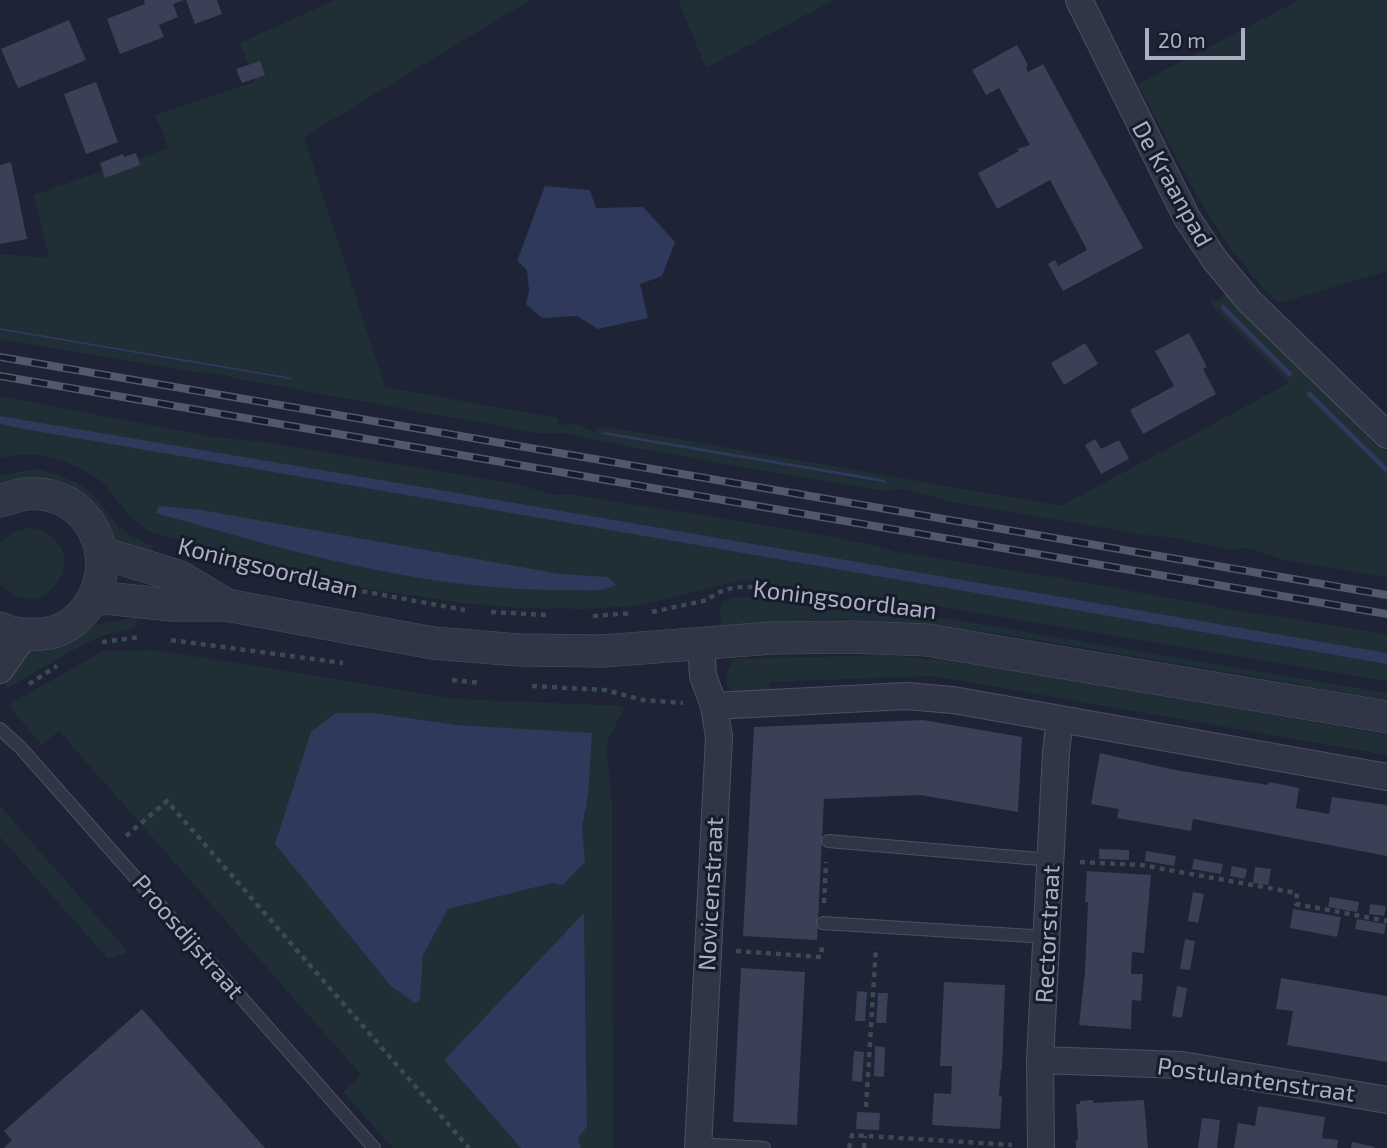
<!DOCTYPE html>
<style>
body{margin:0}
#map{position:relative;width:1387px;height:1148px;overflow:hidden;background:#1e2335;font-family:"Exo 2",sans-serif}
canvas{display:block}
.scale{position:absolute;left:1145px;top:28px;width:100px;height:32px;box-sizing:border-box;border:4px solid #abafc3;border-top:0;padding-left:9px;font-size:21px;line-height:24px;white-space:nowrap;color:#abafc3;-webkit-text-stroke:5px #171b2a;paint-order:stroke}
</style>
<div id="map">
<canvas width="1387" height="1148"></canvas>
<div class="scale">20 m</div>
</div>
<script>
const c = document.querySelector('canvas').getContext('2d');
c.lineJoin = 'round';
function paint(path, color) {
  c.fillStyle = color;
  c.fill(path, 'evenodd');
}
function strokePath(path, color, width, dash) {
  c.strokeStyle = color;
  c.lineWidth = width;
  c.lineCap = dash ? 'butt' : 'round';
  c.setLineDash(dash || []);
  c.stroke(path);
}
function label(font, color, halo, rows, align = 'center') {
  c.font = font + ' "Exo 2",sans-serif';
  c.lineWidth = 6;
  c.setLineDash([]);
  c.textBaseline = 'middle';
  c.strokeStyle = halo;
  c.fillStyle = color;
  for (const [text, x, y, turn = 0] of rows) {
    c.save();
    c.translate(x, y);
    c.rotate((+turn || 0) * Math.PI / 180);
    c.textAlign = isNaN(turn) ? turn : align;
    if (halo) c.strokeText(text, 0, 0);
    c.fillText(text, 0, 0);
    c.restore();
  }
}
paint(new Path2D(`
 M335,0H530L304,137L385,387L557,418V425L575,424L595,432L598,428L609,427L1061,506L1289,383L1214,308L1208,297L1217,301L1228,293L1387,453V467L1310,391L1307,394L1387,474V577L1280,559L1247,548L1232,550L1169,537L1151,536L950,502L913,491L902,489L884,491L822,481L635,448L564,433H538L233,378C219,372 201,373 186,371L0,339V330L293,380L289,377L0,328V254L49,258L34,195L169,148L155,115L255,82L240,43ZM1223,305L1292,373L1290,377L1220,308ZM603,432L865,476L887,483L863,480Z
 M678,0H834L706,68Z
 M1299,0H1387V271L1280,303C1264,291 1252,276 1240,260C1198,206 1170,144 1138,84Z
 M0,396L213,437L256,441L515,484L555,495L569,494L800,531L869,544L896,552L1055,577L1235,610L1387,634V653L405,484L0,416Z
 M0,424L1387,664V681L920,603L841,597L743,580L636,606L584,609L520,608L463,603L380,591L308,577L148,531C128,518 118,501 103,483C98,478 91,475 85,471C57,455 31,451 0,458Z
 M37,469C54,474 69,478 83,487C97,496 105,511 116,523C126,535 140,540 153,546L149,558L124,547L107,531L0,489V475Z
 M30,528C103,542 43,637 0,583V543C9,533 17,530 30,528Z
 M763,597L823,610H866L937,617L1387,693V700L1046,641L929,624L840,619L722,626L720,610L722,603L733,598Z
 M137,618L135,628L101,636L73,650L4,690C6,679 10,668 18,660C41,637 105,620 137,618Z
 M156,650L457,699L625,706L606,744L612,805L613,1148H581L578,1138L587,1127L584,914L444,1060L521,1148H393L343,1092L361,1075L59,731L42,745L8,705L103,651ZM336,713H374L456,725L588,795L582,828L585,862L563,885L552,883L448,909L423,955L420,1000Z
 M884,655L941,660L1038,674L1387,735V755L933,676L770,682V691L733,694C722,684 727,672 733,659Z
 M0,806L128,952L108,959L0,837Z`), '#202f36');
paint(new Path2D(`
 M545,186L590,190L596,208L643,207L675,242L662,276L640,284L648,318L598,329L577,316L542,318L526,304L529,291L527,270L517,261Z
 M1223,304L1293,374L1289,377L1220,308Z
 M0,328L289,377L294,380L0,330Z
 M1310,391L1387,467V474L1306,394Z
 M0,416L405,484L1387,653V664L24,429L0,424Z
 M605,432L865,476L884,480L887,483L601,434Z
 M159,506L201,510L560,574L608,577L616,585C601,593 580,590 564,590C425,591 289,551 156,513Z
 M336,713H374L456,725L592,733L588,795L582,828L585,862L563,885L552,883L448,909L423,955L420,1000L415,1003L391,986L275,844L311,732Z
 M584,913L587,1127L578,1138L581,1148H521L444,1060Z`), '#2f395b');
paint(new Path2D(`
 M144,0H184L173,4L178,17L159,25L164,37L120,54L107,19L145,4Z
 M186,0H217L222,14L195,24Z
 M69,20L86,60L18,88L1,49Z
 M1017,45L1028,65L1026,67L1028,72L1043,64L1143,248L1063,291L1048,264L1055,260L1058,266L1087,250L1050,180L997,209L978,173L1019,151L1017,149L1030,145L999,88L986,95L972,70Z
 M260,61L265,75L242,83L236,69Z
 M96,82L118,142L86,154L64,94Z
 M136,153L140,165L105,178L100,163L123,154L124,157Z
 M11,162L27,239L0,244V165Z
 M1189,333L1207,367L1203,369L1216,394L1143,434L1130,410L1174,386L1155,351Z
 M1085,343L1098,364L1064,385L1051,363Z
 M1095,439L1101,449L1119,440L1129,459L1101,474L1085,445Z
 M923,720L1022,737L1018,812L920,795L824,799L817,940L743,936L754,727Z
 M1100,753L1175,770L1268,785L1269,782L1299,788L1296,808L1329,814L1332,797L1387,805V856L1193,819L1191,831L1117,818L1119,809L1091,804Z
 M1099,849L1129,850V860L1099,859Z
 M1146,851L1176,856L1174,866L1145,861Z
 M1194,859L1223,864L1221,874L1192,869Z
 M1232,866L1247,869L1245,879L1230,876Z
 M1255,867L1271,869L1268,885L1253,883Z
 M1087,871L1151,875L1144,953L1132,952L1131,974H1143L1141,1001L1132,1000L1131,1029L1079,1025L1085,972L1088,902H1085Z
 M1193,892L1204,894L1198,923L1188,921Z
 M1330,897L1359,902L1357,912L1328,907Z
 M1370,904L1386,906L1384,916L1369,914Z
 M1293,909L1341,917L1337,937L1290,928Z
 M1357,919L1386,924L1384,934L1355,929Z
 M1185,939L1195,941L1190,970L1180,969Z
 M741,968L805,972L797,1125L733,1122Z
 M1281,978L1387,996V1062L1287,1045L1293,1011L1276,1009Z
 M944,982L1005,985L1002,1069H1001L999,1096L1002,1097L1000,1129L932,1125L934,1093L951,1094L952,1066H940Z
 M1177,986L1187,988L1182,1018L1172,1016Z
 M857,991L867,992L865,1021H855Z
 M878,993H888L886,1023H876Z
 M142,1009L265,1148H4L12,1140L4,1131Z
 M875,1046L885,1047L884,1077L874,1076Z
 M854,1051L864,1052L862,1082L852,1081Z
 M1093,1100V1103L1144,1100L1148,1148H1076V1140H1078L1076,1104H1080V1101Z
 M1258,1106L1325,1117L1322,1138L1338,1140L1337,1148H1234L1238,1123L1255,1126Z
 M857,1112L880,1113L879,1130L856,1129Z
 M1202,1118L1220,1120L1217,1148H1198Z
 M1352,1142L1375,1147V1148H1351Z`), '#3a4056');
const service = new Path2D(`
 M0,729L20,747L374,1148
 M828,841L1051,860
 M823,923L1048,937
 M698,1144L764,1148`);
const minor = new Path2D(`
 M1079,0L1187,218L1215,260L1249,301L1387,435
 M0,670L24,636
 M714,706L906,696L953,700L1387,777
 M1040,1060L1182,1065L1387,1100
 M698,1148L719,737L714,706L703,676L701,643
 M1041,1148L1040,1060L1056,752L1060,719`);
const tertiary = new Path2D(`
 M0,501C8,499 17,495 26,494C89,488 124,560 86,609C75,623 59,633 41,634C27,635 13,635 0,628
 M102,553L178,576L225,604
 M96,597L171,605H226L433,643L519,650L602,651L773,638L853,637L927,640L1387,717`);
strokePath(service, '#4c5061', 14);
strokePath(minor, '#4c5061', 28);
strokePath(tertiary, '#4c5061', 33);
strokePath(new Path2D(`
 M207,553L334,586L465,610
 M491,612L546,615
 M652,612L708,600C736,571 805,599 840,602
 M593,616L633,613
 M171,640L343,663
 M102,642L141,637
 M452,680L481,683
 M29,684L57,666
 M532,686L605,690L643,700L683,703
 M126,836L167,801L469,1148
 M1080,862L1141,865L1297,893L1296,904L1387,921
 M824,903L826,862
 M736,951L821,957L822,946
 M866,1107L876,947
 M849,1148L852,1135L1012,1145
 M864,1148L865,1136`), '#3a4b51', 4.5, [5, 5]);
strokePath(service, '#313646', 12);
strokePath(minor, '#313646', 26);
strokePath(tertiary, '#313646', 32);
const rail = new Path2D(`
 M0,357L1387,595
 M0,376L1387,614`);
strokePath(rail, '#53596d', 8);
strokePath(rail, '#171b2a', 5, [16]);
label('24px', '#abafc3', '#171b2a', [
 ["De Kraanpad",1172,184,61],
 ["Koningsoordlaan",268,568,14],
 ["Koningsoordlaan",845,600,7],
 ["Novicenstraat",711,894,-87],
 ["Rectorstraat",1048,934,-87],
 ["Proosdijstraat",188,937,49],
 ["Postulantenstraat",1256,1080,8]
]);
</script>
